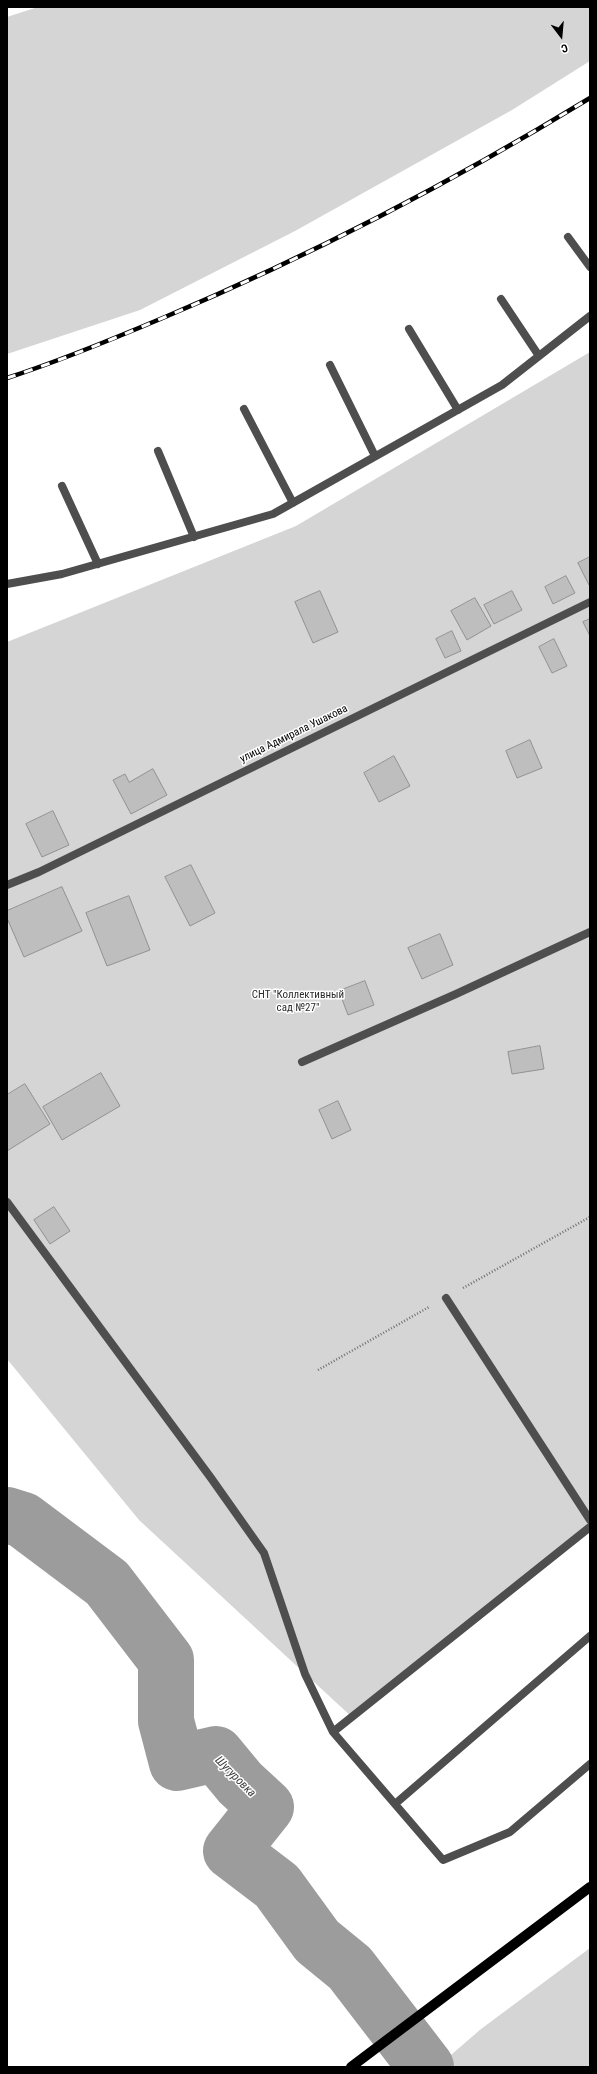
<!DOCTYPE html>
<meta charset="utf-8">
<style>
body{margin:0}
#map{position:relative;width:597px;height:2074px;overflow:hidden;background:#fff;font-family:"Roboto Condensed",sans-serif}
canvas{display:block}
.frame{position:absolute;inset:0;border:8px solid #000;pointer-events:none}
.north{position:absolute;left:541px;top:16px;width:40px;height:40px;-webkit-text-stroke:3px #fff;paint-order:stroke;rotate:164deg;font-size:11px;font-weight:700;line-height:16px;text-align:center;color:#000}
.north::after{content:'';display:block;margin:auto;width:14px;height:18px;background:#000;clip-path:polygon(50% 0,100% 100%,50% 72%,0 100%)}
</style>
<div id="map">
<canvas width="597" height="2074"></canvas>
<div class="frame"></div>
<div class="north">С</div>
</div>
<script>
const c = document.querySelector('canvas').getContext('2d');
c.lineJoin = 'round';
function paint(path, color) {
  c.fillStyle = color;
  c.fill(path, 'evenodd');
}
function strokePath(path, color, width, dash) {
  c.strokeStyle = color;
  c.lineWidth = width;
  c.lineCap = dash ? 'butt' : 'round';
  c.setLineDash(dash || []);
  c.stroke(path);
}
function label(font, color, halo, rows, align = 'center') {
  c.font = font + ' "Roboto Condensed",sans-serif';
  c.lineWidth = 3;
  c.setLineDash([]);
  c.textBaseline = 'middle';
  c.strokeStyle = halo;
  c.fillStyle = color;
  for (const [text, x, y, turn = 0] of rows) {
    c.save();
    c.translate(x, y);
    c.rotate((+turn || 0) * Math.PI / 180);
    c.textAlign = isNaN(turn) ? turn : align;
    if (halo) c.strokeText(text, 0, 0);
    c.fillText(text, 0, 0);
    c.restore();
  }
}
paint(new Path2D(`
 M38,7H590V61L512,110L295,231L140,310L7,354V17Z
 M590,352V1527L354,1719L139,1520L7,1359V642L296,526Z
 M590,1948V2067H437L481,2029Z`), '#d5d5d5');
strokePath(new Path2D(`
 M7,1515L23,1520L107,1583L166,1660V1721L177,1763L216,1754L240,1783L266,1807L231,1851L277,1886L317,1941L350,1968L426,2067`), '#9c9c9c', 56);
const building = new Path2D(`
 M590,557V584L589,585L578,563Z
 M566,576L575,593L553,604L545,587Z
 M320,591L338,632L313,643L295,602Z
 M512,591L522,610L494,624L484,605Z
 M475,598L491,626L467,640L451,611Z
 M590,619V636L583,622Z
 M452,631L461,651L445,658L436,639Z
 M554,639L567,666L552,673L539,647Z
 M530,740L542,768L517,778L506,751Z
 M394,756L410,786L379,802L364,773Z
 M153,769L167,795L131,814L113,780L125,774L129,782Z
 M53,811L69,845L42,857L26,824Z
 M191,865L215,913L190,926L165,877Z
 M62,887L82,931L24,957L7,918V911Z
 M129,896L150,950L107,966L86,913Z
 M440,934L453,965L422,979L408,948Z
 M365,981L374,1005L348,1015L339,991Z
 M540,1046L544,1069L512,1074L508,1052Z
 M101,1073L120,1106L62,1140L43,1107Z
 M25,1084L50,1124L7,1151V1095Z
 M338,1101L351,1130L332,1139L319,1110Z
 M54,1207L70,1231L50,1244L34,1220Z`);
paint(building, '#bebebe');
strokePath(building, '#929292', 1);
strokePath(new Path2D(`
 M463,1288L590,1217
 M318,1370L429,1307`), '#707070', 2.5, [1, 2]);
strokePath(new Path2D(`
 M7,885L39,872L590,602`), '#4e4e4e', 8);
strokePath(new Path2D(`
 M568,237L590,267
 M501,299L539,356
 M409,329L458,410
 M330,365L375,456
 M244,409L293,503
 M158,451L194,537
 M62,486L98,564
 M7,584L62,574L273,514L502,385L590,316
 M302,1062L456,994L590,932
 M7,1202L211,1478L264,1553L305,1674L333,1732
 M446,1298L590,1520
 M590,1527L333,1732L443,1860L510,1832L590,1764
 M395,1804L590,1636`), '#4e4e4e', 8);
strokePath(new Path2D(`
 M351,2067L590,1887`), '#000', 10);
const rail = new Path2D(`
 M7,378C60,361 113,339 165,317C312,255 454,181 590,98`);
strokePath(rail, '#000', 4.5);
strokePath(rail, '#fff', 3, [9]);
label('11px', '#000', '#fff', [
 ["улица Адмирала Ушакова",294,734,-26]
]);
label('11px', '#2c2c2c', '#fff', [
 ["СНТ \"Коллективный",298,995],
 ["сад №27\"",298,1008]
]);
label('italic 12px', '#3d3d3d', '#fff', [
 ["Шугуровка",235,1777,45]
]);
</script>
